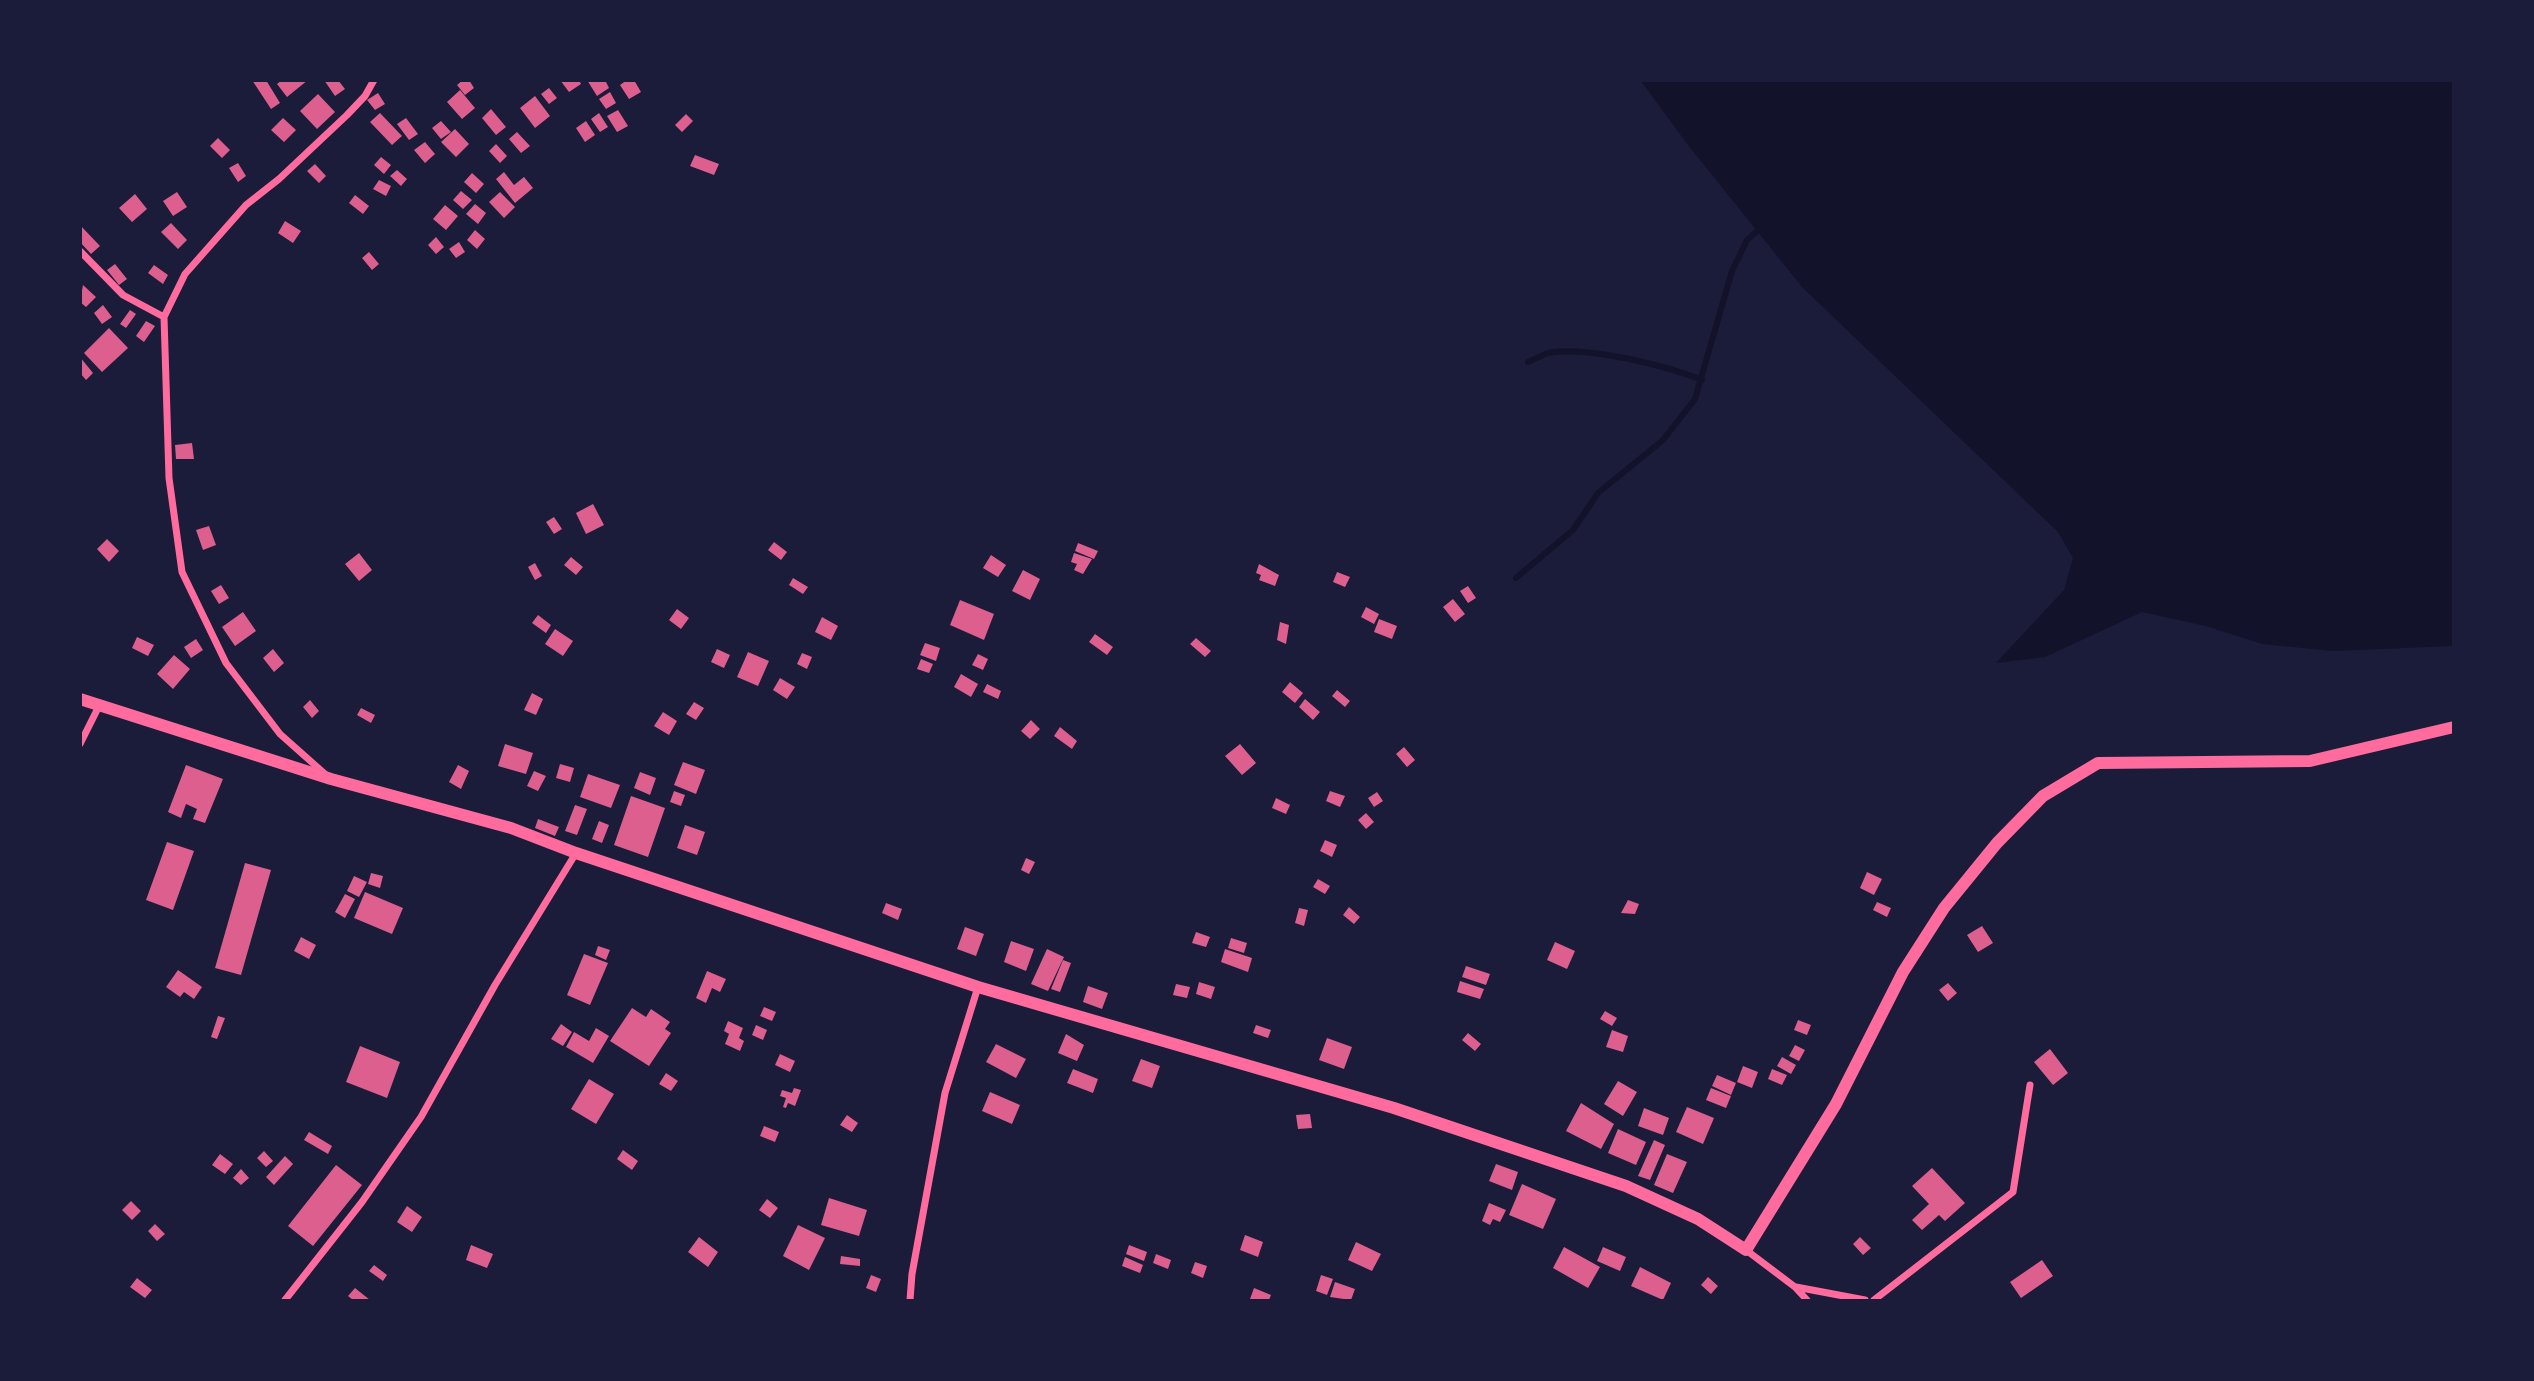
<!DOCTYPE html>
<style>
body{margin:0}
#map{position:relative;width:2534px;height:1381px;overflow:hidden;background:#1b1b3a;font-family:"PT Sans Narrow",sans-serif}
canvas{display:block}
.frame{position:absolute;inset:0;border:82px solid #1b1b3a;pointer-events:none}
</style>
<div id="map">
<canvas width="2534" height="1381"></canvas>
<div class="frame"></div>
</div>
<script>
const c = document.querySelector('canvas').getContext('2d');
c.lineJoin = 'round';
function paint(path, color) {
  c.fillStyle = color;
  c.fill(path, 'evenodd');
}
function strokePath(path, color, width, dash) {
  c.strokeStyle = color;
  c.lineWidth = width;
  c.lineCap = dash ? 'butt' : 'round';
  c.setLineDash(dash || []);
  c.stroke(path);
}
paint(new Path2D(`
 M1641,81H2453V646L2333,651L2262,644L2206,626L2142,612L2045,657L1996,663L2064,590L2073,558L2058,532L1802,287L1688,145Z`), '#12122b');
strokePath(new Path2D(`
 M1528,362C1535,359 1542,355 1548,353C1585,345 1667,366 1702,380
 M1516,578L1573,530L1598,493L1663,440L1695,399L1732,271L1747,240L1762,227`), '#12122b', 6);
paint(new Path2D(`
 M252,80H266L280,103L271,109Z
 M282,80H308L287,97L277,84Z
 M324,80H338L345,89L335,96Z
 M463,80H469L474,88L465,95L457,85Z
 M560,80H579L581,84L569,92Z
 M587,80H605L609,88L597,96Z
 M627,80H634L641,92L629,99L620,85Z
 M549,88L557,98L549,104L541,94Z
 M460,90L475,108L462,119L447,102Z
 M610,92L616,103L606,109L599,99Z
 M378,93L385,104L375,110L367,100Z
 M318,94L335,112L317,129L300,111Z
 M535,96L550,116L535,128L520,108Z
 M491,109L506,127L496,135L482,118Z
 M618,110L628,126L617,132L607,116Z
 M380,113L402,136L392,145L370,122Z
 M599,113L608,127L600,132L591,119Z
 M686,114L693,121L682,132L675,125Z
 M283,118L296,130L284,142L271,130Z
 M406,118L418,134L409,140L397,124Z
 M441,121L451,132L441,139L432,128Z
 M586,121L595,135L585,142L576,128Z
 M455,129L469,144L456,157L441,142Z
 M517,132L530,146L521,153L509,139Z
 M218,138L230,150L222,158L210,146Z
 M425,142L435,154L425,163L414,150Z
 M496,144L507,156L500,163L489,151Z
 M695,155L719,164L714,175L690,166Z
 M381,157L391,165L384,174L374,165Z
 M238,163L246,176L238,182L229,168Z
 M315,164L326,176L319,183L307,171Z
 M397,170L407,179L401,186L390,176Z
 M504,172L514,185L524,177L533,188L515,203L496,179Z
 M472,173L484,184L476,193L464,182Z
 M379,180L391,186L386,196L373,189Z
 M461,191L472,200L463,209L453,200Z
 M177,192L187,207L173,216L163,201Z
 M500,192L515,207L504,218L489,202Z
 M135,194L147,209L132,222L119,208Z
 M355,195L369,206L363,214L349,203Z
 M475,204L486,213L478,224L466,214Z
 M445,205L458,216L446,230L433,219Z
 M285,221L301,231L293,243L278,233Z
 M171,223L187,240L178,249L161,232Z
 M80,225L100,246L91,254L80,242Z
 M475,230L485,239L477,249L467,240Z
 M436,237L444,247L436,254L428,245Z
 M459,242L465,252L456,258L449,249Z
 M369,252L379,264L372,270L362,258Z
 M115,264L127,279L119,285L107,270Z
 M154,265L168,275L163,284L148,273Z
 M83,285L96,297L86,307L80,302Z
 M103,305L112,317L102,324L94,313Z
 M130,310L136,314L126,328L120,324Z
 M146,321L155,326L144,342L136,336Z
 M109,328L128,348L102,372L84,353Z
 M80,357L93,373L86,380L80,373Z
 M192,443L194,459H176L175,445Z
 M593,504L604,525L586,534L576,513Z
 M554,517L562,529L554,534L546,522Z
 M209,526L216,545L203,550L196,530Z
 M107,539L119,551L109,562L97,549Z
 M774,542L787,552L781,560L768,550Z
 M1078,543L1098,551L1094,559L1075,551Z
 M359,553L372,570L359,581L345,564Z
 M1074,553L1092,559L1083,574L1074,570L1077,564L1071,562Z
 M991,555L1006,565L998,577L983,568Z
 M571,557L583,567L576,575L564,565Z
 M535,563L542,576L535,580L528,567Z
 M1259,564L1279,575L1275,586L1259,580L1261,575L1256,573Z
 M1023,570L1040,579L1030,600L1012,591Z
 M1337,572L1350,577L1345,587L1333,582Z
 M793,578L808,587L803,594L789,585Z
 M221,585L229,598L219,604L211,591Z
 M1468,586L1476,598L1468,603L1460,591Z
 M1453,599L1465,614L1455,622L1443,607Z
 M960,600L994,614L984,640L950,625Z
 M1366,607L1379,614L1374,624L1361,617Z
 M677,609L689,618L681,629L669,620Z
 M243,612L256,631L235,646L222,627Z
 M538,615L551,625L546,633L532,623Z
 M822,617L838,626L831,640L815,632Z
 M1379,619L1397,626L1392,639L1374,632Z
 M1280,622L1289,625L1286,644L1277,640Z
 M555,629L573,641L563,656L545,644Z
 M1095,634L1113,647L1107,655L1089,642Z
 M137,637L154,645L148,656L132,648Z
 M1196,638L1211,651L1205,657L1190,644Z
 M196,639L203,650L191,658L184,647Z
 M925,643L940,648L936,661L920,655Z
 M273,649L284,663L274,672L263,658Z
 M717,649L730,655L724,668L711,662Z
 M748,652L769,661L758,686L737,677Z
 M802,653L812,657L807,669L797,664Z
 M978,654L988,659L983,670L972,665Z
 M174,655L190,669L173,689L157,674Z
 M921,659L933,664L929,673L917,669Z
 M961,674L978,684L971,697L954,687Z
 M780,678L795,687L787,699L773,690Z
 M1290,682L1303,693L1295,703L1282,692Z
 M987,684L1001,691L998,699L983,692Z
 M1337,690L1350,701L1345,707L1332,696Z
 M532,693L543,699L536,715L524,710Z
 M1305,699L1320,712L1313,720L1299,707Z
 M310,700L319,711L312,718L303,707Z
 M694,702L704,708L696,720L686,714Z
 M361,708L375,715L371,723L357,715Z
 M663,712L677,721L669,735L654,726Z
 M1031,720L1040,729L1030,739L1021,731Z
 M1060,727L1077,741L1072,749L1054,736Z
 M505,744L533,753L526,774L498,766Z
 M1240,744L1256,763L1242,775L1225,756Z
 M1404,747L1415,760L1407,767L1396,754Z
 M683,762L705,770L696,794L674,785Z
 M560,764L574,768L570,782L556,778Z
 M186,765L223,779L205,823L193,819L197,809L186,804L181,818L168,812Z
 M458,765L469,771L461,789L449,782Z
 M534,771L546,776L538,791L527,786Z
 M640,772L656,778L650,795L634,788Z
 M588,774L620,785L611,808L580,797Z
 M674,791L685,795L681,806L670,802Z
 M1330,791L1345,796L1340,807L1326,801Z
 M1377,792L1383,801L1374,807L1368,798Z
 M631,796L665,808L648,857L614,845Z
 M1276,798L1290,805L1286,814L1272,808Z
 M575,805L587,809L577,835L565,831Z
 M1366,813L1374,822L1366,829L1358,820Z
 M538,819L559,827L555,836L535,828Z
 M599,821L609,825L602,843L592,839Z
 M685,825L705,832L697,855L677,848Z
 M1325,840L1337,845L1332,857L1320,851Z
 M167,842L194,851L173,910L146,900Z
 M1026,858L1035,862L1029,874L1021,870Z
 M245,863L271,870L241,975L215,968Z
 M1867,872L1882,879L1874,895L1860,888Z
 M371,873L383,876L380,888L368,884Z
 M354,876L367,882L359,897L347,891Z
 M1318,879L1330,886L1325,894L1313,887Z
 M365,892L403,908L392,934L354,918Z
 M345,894L355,899L345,918L335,912Z
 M1628,900L1639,904L1635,914L1621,913Z
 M1877,902L1891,908L1887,917L1873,910Z
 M886,903L902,909L898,920L882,913Z
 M1349,907L1360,917L1354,924L1343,915Z
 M1299,908L1308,910L1304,926L1295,923Z
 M1982,926L1993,943L1978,952L1967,935Z
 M965,927L984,934L976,956L957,949Z
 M1196,932L1210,937L1206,947L1192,943Z
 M301,937L316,945L309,959L294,951Z
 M1231,938L1247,943L1244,953L1228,948Z
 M1011,941L1034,949L1026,971L1004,962Z
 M1555,942L1575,951L1567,969L1547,960Z
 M598,946L610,950L606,960L595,955Z
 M1047,949L1064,957L1048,991L1031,984Z
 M1225,949L1252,958L1248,972L1221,962Z
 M584,954L608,963L590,1005L567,995Z
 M1063,960L1071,963L1060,992L1051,989Z
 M1466,966L1490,974L1486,985L1462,977Z
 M178,970L202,987L194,999L184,992L180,997L166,987Z
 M707,971L726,979L720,992L712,988L706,1003L696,998Z
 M1460,981L1484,989L1480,999L1457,992Z
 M1199,982L1215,987L1211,999L1196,994Z
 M1948,983L1957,993L1948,1001L1939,990Z
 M1176,984L1190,987L1187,998L1173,995Z
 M1088,986L1108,993L1102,1009L1083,1002Z
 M764,1007L776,1012L772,1021L760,1016Z
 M632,1008L646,1017L651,1009L670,1022L665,1029L671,1033L649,1066L610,1041Z
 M1605,1011L1617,1018L1612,1026L1600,1019Z
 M218,1016L225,1018L217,1039L211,1037Z
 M1798,1020L1811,1025L1807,1035L1794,1030Z
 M728,1021L743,1028L739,1038L744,1041L740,1051L725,1044L729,1034L724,1031Z
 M561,1024L572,1032L563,1046L551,1039Z
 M756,1025L767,1030L763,1040L752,1035Z
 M1256,1025L1271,1030L1268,1038L1253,1033Z
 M596,1028L609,1036L593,1063L566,1047L574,1032L589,1041Z
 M1612,1030L1628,1036L1623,1052L1606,1047Z
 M1468,1033L1481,1044L1475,1051L1462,1040Z
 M1066,1034L1084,1045L1077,1061L1058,1053Z
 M1327,1038L1352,1047L1344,1069L1319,1060Z
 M996,1044L1026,1059L1016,1078L986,1062Z
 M1795,1045L1805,1050L1799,1061L1789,1056Z
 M360,1046L400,1062L387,1098L346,1082Z
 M2050,1049L2068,1073L2053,1085L2034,1062Z
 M780,1054L795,1061L790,1072L775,1065Z
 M1782,1057L1796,1065L1791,1074L1777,1066Z
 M1141,1059L1160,1066L1152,1088L1132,1081Z
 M1743,1066L1758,1072L1752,1088L1737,1082Z
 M1073,1069L1098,1079L1093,1093L1067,1083Z
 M1772,1069L1787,1075L1782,1085L1768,1079Z
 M666,1073L678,1081L671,1091L659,1084Z
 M1717,1075L1736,1083L1731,1095L1712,1086Z
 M589,1079L614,1094L596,1124L571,1109Z
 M1618,1081L1637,1092L1623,1116L1604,1104Z
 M794,1088L801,1090L795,1106L788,1103L786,1108L783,1107L786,1098L780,1096L782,1090L792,1093Z
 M1711,1088L1731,1096L1726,1108L1706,1100Z
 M990,1092L1020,1105L1012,1124L982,1111Z
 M1581,1103L1614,1124L1601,1149L1566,1131Z
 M1687,1107L1714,1118L1703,1144L1676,1132Z
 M1644,1108L1669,1118L1663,1135L1638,1126Z
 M1310,1114L1312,1128L1298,1129L1296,1115Z
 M847,1115L858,1123L852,1132L840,1125Z
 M764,1126L779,1132L775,1142L760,1136Z
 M1618,1129L1646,1142L1636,1165L1608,1153Z
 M309,1132L332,1146L328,1154L304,1140Z
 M1654,1140L1665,1145L1650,1180L1638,1176Z
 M623,1150L638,1161L632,1170L617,1159Z
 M264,1151L273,1161L266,1167L257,1158Z
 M220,1154L233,1164L225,1174L212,1165Z
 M1667,1154L1687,1162L1673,1193L1654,1185Z
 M285,1156L293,1164L274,1185L266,1177Z
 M1496,1164L1518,1172L1512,1190L1489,1181Z
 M336,1165L362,1185L313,1246L288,1226Z
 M1932,1168L1965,1203L1945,1221L1939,1215L1922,1230L1912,1220L1929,1204L1912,1186Z
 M241,1169L249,1178L241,1185L233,1178Z
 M1522,1184L1556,1199L1543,1229L1509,1215Z
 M829,1198L867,1210L859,1236L821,1225Z
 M767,1199L778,1208L770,1218L759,1210Z
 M131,1201L141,1211L132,1220L122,1210Z
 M1489,1203L1506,1210L1500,1222L1493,1219L1490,1225L1482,1221Z
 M407,1206L422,1217L412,1232L397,1222Z
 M155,1224L165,1234L157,1241L148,1231Z
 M798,1225L825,1238L809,1270L783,1256Z
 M1245,1235L1263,1242L1258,1257L1240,1250Z
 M699,1237L718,1252L708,1267L688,1252Z
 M1860,1237L1871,1248L1863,1255L1853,1244Z
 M1356,1242L1381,1254L1372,1271L1348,1260Z
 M471,1245L493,1254L487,1268L466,1260Z
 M1129,1245L1147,1252L1144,1261L1126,1254Z
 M1564,1247L1600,1267L1588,1288L1553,1268Z
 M1603,1247L1626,1257L1620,1271L1597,1261Z
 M1156,1254L1171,1260L1168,1269L1153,1263Z
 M841,1256L860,1259V1266L840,1264Z
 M1125,1257L1143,1265L1140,1273L1122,1266Z
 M2042,1260L2053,1276L2021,1298L2010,1282Z
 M1195,1262L1207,1266L1203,1278L1191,1273Z
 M374,1265L387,1275L383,1281L369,1271Z
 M1640,1267L1671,1283L1663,1300L1631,1286Z
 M871,1275L881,1279L876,1292L866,1288Z
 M1321,1275L1333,1279L1327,1295L1316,1291Z
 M1708,1277L1718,1286L1711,1294L1701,1285Z
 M137,1278L152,1290L145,1298L130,1287Z
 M1335,1282L1355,1289L1351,1300L1330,1297Z
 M355,1288L370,1300H353L348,1296Z
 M1254,1288L1271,1295L1269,1300L1250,1299Z`), '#dd5f8e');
strokePath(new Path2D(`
 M80,251L123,295L164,317
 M80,744L99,706
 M325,774L280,734L226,663L182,572L169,478L164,317L185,274L246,205L279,179L347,115L365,96L374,80
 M1746,1250L1795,1287L1807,1300
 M1796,1287L1865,1300
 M285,1300L362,1202L421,1117L495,985L576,853
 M910,1300L912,1274L945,1093L978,987
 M1874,1300L2013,1192L2030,1085`), '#ff6b9d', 7);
strokePath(new Path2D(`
 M80,699L331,779L511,828L576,853L978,987L1394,1108L1626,1186L1698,1219L1746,1250L1836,1104L1903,972L1944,908L1997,843L2043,796L2098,763L2310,761L2454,727`), '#ff6b9d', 12);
</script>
